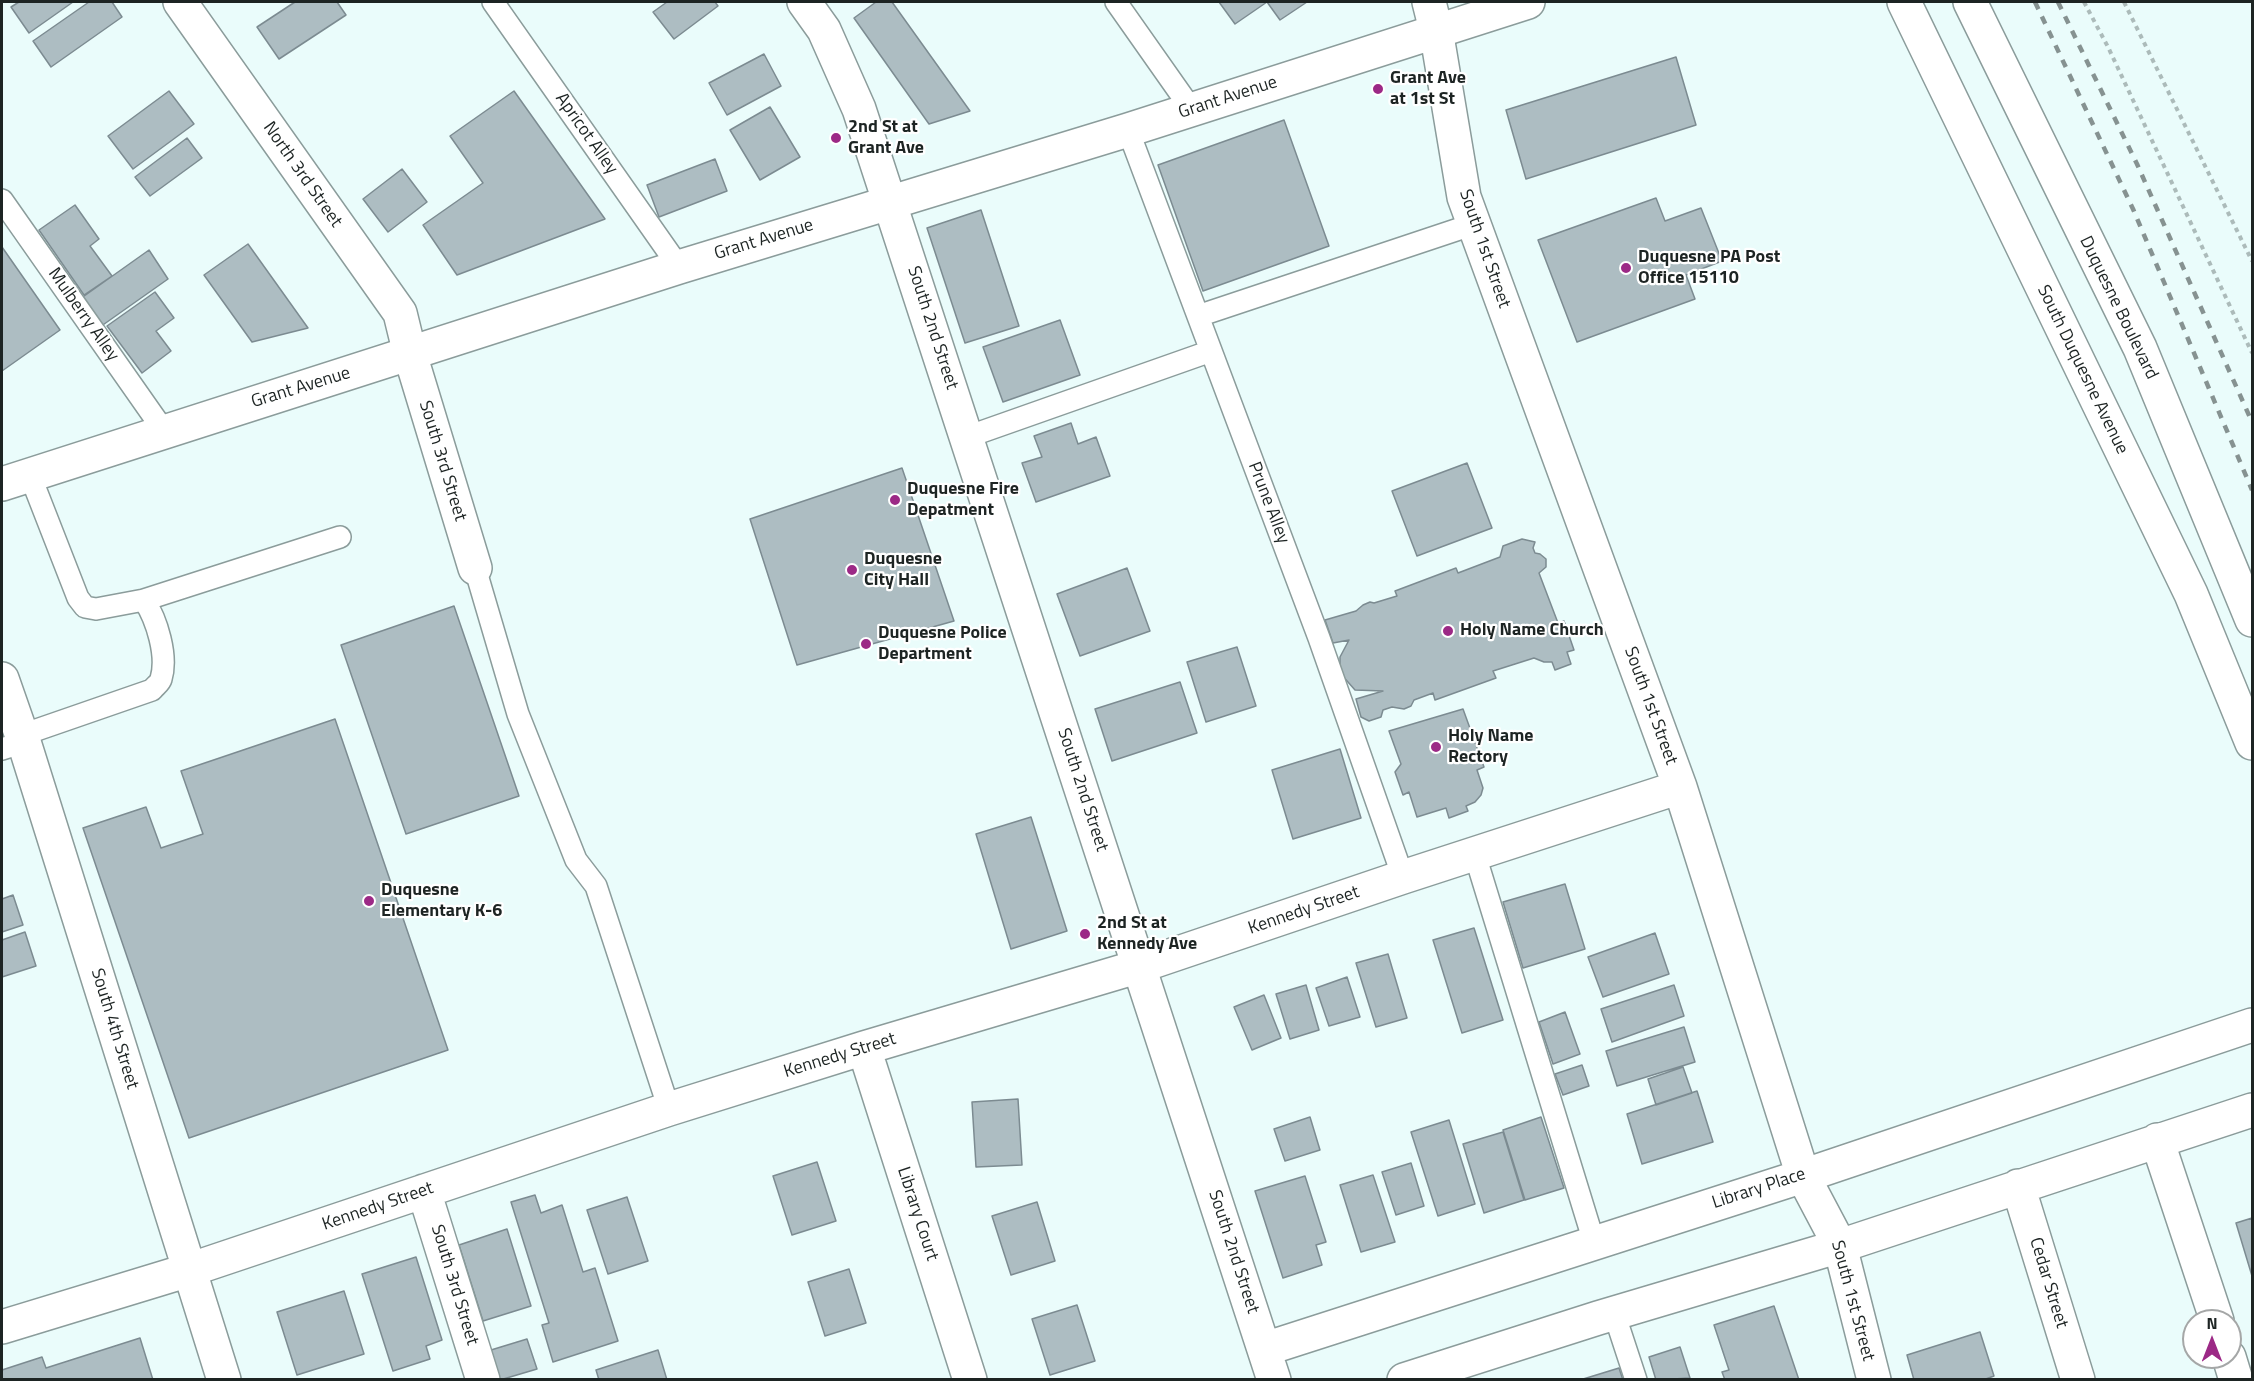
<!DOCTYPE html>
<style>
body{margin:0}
#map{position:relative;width:2254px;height:1381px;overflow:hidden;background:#eafcfb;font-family:"Titillium Web",sans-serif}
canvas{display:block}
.frame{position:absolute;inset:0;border:3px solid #1d2423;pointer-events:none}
.north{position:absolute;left:2182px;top:1309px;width:60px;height:60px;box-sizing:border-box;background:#fff;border:2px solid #a5a7a7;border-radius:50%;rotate:0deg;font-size:16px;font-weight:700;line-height:24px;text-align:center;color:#1d2423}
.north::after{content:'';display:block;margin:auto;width:21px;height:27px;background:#9c2986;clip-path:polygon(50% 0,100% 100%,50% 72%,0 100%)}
</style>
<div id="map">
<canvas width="2254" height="1381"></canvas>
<div class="frame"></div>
<div class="north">N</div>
</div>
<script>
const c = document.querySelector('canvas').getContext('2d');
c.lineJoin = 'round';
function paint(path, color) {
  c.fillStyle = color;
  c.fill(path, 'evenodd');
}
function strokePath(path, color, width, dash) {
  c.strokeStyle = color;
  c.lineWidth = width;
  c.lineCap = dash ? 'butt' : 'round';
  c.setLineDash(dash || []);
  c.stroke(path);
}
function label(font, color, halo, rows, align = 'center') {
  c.font = font + ' "Titillium Web",sans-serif';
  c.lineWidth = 4.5;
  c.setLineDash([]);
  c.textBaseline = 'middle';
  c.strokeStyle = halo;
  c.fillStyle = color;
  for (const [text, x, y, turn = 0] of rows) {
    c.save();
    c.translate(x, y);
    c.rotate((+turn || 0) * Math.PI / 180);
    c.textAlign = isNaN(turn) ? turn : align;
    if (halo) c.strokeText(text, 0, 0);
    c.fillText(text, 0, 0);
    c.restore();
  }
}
const building = new Path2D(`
 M19,2H73L29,33L11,7Z
 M89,2H112L122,17L51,67L33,41Z
 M295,2H337L346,15L279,59L257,27Z
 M667,2H715L718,6L674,39L653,12Z
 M876,2H892L970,111L929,124L854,18Z
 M1219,2H1267L1235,24Z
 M1267,2H1307L1280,20Z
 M764,54L781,86L727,115L709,83Z
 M1676,57L1696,125L1526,179L1506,110Z
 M169,91L194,124L133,169L108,136Z
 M514,91L605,219L457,275L423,225L483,183L450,136Z
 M770,107L800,157L760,180L730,130Z
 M1284,120L1329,246L1203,291L1158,165Z
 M187,138L202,158L150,196L135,177Z
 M715,159L727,191L659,217L647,185Z
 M402,169L427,202L388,232L363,199Z
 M1656,198L1665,221L1701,208L1722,261L1686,275L1695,299L1577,342L1538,240Z
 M75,205L99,239L90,246L112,276L84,295L39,230Z
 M981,210L1019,326L965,343L927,228Z
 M248,244L308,328L252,342L204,275Z
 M2,247L60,330L2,371Z
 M149,250L168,279L100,327L80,299Z
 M155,292L174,318L156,331L171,351L142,373L107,326Z
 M1060,320L1080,375L1003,402L983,347Z
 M1071,423L1078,444L1096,437L1110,476L1036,502L1022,463L1042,457L1034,436Z
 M1467,463L1492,528L1417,556L1392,491Z
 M902,468L954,621L797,665L750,519Z
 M1522,539L1535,542L1533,548L1535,553L1540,554L1546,559V567L1539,573L1558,623L1564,621L1574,650L1567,652L1571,664L1555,670L1552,662H1544L1534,658L1493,671L1496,678L1435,700L1433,693L1414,700L1411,706L1404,709L1392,707L1383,710L1381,717L1369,721L1361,717L1356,699L1383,691L1355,690L1340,673V657L1349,640L1333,643L1325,620L1356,611L1363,605L1370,602L1374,603L1397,596L1395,591L1456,568L1458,573L1500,557L1503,546Z
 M1127,568L1150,631L1080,656L1057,594Z
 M454,606L519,796L406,834L341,645Z
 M1237,647L1256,706L1206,722L1187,662Z
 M1180,682L1197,733L1112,761L1095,709Z
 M1463,709L1484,767L1477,770L1483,788L1481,795L1475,802L1466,806L1468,811L1449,818L1446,808L1417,817L1409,792L1403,795L1395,772L1401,764L1389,731Z
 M335,719L448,1050L189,1138L83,828L146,807L161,848L203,834L181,771Z
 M1340,749L1361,818L1293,839L1272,770Z
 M1031,817L1067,931L1011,949L976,834Z
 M1565,884L1585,949L1523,968L1503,902Z
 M13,895L23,925L2,932V899Z
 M1474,928L1503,1020L1462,1033L1433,940Z
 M25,932L36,966L2,977V940Z
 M1655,933L1669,974L1603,997L1588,957Z
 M1388,954L1407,1018L1376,1027L1356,963Z
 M1347,977L1360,1017L1329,1026L1316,988Z
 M1306,985L1319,1030L1290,1039L1276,994Z
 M1674,985L1684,1016L1612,1042L1601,1009Z
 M1264,995L1281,1038L1252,1050L1234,1007Z
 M1565,1012L1580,1054L1553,1064L1539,1022Z
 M1684,1027L1695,1062L1617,1086L1606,1051Z
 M1582,1065L1589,1086L1563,1095L1555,1074Z
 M1683,1067L1692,1093L1656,1105L1648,1079Z
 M1697,1091L1713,1142L1642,1164L1627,1114Z
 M1018,1099L1022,1165L976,1167L972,1102Z
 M1310,1117L1320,1150L1285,1161L1274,1129Z
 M1541,1117L1564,1188L1525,1200L1503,1130Z
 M1449,1120L1475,1204L1438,1216L1411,1132Z
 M1503,1132L1524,1200L1484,1213L1463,1144Z
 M817,1162L836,1221L792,1235L773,1176Z
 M1411,1163L1424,1206L1396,1215L1382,1172Z
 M1373,1175L1395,1242L1361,1252L1340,1185Z
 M1305,1176L1326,1242L1316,1245L1322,1265L1283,1278L1255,1191Z
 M535,1195L541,1213L562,1205L583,1272L595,1268L618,1341L553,1362L542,1325L549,1323L511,1202Z
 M627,1197L648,1261L608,1274L587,1210Z
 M1037,1202L1055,1261L1011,1275L992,1216Z
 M2252,1218V1276L2236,1223Z
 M507,1229L531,1306L483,1321L459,1245Z
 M416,1257L442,1340L426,1346L430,1359L393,1371L362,1274Z
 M849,1269L866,1323L825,1336L808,1282Z
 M344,1291L364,1354L297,1375L277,1312Z
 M1077,1305L1095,1361L1050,1375L1032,1319Z
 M1774,1306L1799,1380H1725L1722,1372L1729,1370L1714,1325Z
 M1980,1332L1994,1376L1983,1380H1914L1907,1355Z
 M140,1338L153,1380H2V1370L42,1357L46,1368Z
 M527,1339L537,1369L500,1380L491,1350Z
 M1680,1347L1690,1378L1656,1380L1649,1357Z
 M658,1350L667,1380H599L596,1370Z
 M1619,1368L1623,1380H1580Z`);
paint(building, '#adbdc2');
strokePath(building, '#7c8b91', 1.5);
const service = new Path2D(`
 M493,2L679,267
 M1116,2L1192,110
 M1128,130L1319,638L1403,877
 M2,200L164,431
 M1198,316L1474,224
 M967,437L1211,351
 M475,568L518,714L576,860L596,886L669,1109
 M144,600L340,537
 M22,735L152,690C155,686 160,683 161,679C168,656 157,620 144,600L96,609L85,607L78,598L30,475
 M2,749L24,742
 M1475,855L1594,1242
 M1614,1313L1636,1380`);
const minor = new Path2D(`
 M180,2L400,313L410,354L475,568
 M804,2L824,30L859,109L1274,1380
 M1429,2L1436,30L1464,197L1680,787L1803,1176L1840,1246L1874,1380
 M2,679L24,742L224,1380
 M864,1048L970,1380
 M2157,1140L2217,1321
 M2018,1186L2078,1380
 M424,1191L483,1380
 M2,1327L189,1270L669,1109L864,1048L1140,966L1403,877L1680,787
 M1265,1349L1803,1176L2252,1025
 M2229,1357L2236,1380
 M1404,1380L1598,1318L1840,1246L2252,1110`);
const tertiary = new Path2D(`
 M2,484L679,267L1128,130L1528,2`);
const primary = new Path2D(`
 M1904,2L2191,594L2252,743
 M1970,2L2140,348L2252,620`);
strokePath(service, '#8b9c9b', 24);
strokePath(minor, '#8b9c9b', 36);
strokePath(tertiary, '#8b9c9b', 36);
strokePath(primary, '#8b9c9b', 36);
strokePath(new Path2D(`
 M2084,2L2108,47L2252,353
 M2124,2L2252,261`), '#acbbba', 4, [4.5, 4.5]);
strokePath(service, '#fff', 21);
strokePath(minor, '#fff', 33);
strokePath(tertiary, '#fff', 33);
strokePath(primary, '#fff', 33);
strokePath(new Path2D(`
 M2035,2L2133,209L2252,490
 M2058,2L2137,164L2252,422`), '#869291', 4.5, [8, 8]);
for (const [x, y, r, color] of [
 [1378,89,6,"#9c2986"],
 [836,138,6,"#9c2986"],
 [1626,268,6,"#9c2986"],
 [895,500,6,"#9c2986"],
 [852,570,6,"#9c2986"],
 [1448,631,6,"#9c2986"],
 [866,644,6,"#9c2986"],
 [1436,747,6,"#9c2986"],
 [369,901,6,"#9c2986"],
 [1085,934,6,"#9c2986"]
]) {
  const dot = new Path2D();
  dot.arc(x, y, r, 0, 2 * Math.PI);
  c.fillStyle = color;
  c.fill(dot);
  strokePath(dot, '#fff', 2);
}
label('bold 18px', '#1d2423', '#fff', [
 ["Grant Ave",1390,79],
 ["at 1st St",1390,100],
 ["2nd St at",848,128],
 ["Grant Ave",848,149],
 ["Duquesne PA Post",1638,258],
 ["Office 15110",1638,279],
 ["Duquesne Fire",907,490],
 ["Depatment",907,511],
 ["Duquesne",864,560],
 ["City Hall",864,581],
 ["Holy Name Church",1460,631],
 ["Duquesne Police",878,634],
 ["Department",878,655],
 ["Holy Name",1448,737],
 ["Rectory",1448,758],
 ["Duquesne",381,891],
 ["Elementary K-6",381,912],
 ["2nd St at",1097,924],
 ["Kennedy Ave",1097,945]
], 'left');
label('18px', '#1d2423', '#fff', [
 ["Grant Avenue",1228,98,-18],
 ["Apricot Alley",586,134,55],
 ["North 3rd Street",302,175,55],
 ["Grant Avenue",764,240,-17],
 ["South 1st Street",1484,249,71],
 ["Duquesne Boulevard",2118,308,64],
 ["Mulberry Alley",83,315,55],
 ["South 2nd Street",932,328,72],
 ["South Duquesne Avenue",2082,370,64],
 ["Grant Avenue",301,388,-17],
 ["South 3rd Street",442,461,73],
 ["Prune Alley",1268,503,69],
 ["South 1st Street",1650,706,70],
 ["South 2nd Street",1082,790,72],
 ["Kennedy Street",1304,911,-19],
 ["South 4th Street",114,1029,73],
 ["Kennedy Street",840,1056,-17],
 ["Library Place",1759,1189,-18],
 ["Kennedy Street",378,1207,-19],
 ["Library Court",917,1214,72],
 ["South 2nd Street",1233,1252,72],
 ["Cedar Street",2048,1283,73],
 ["South 3rd Street",454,1285,73],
 ["South 1st Street",1852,1301,75]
]);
</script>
